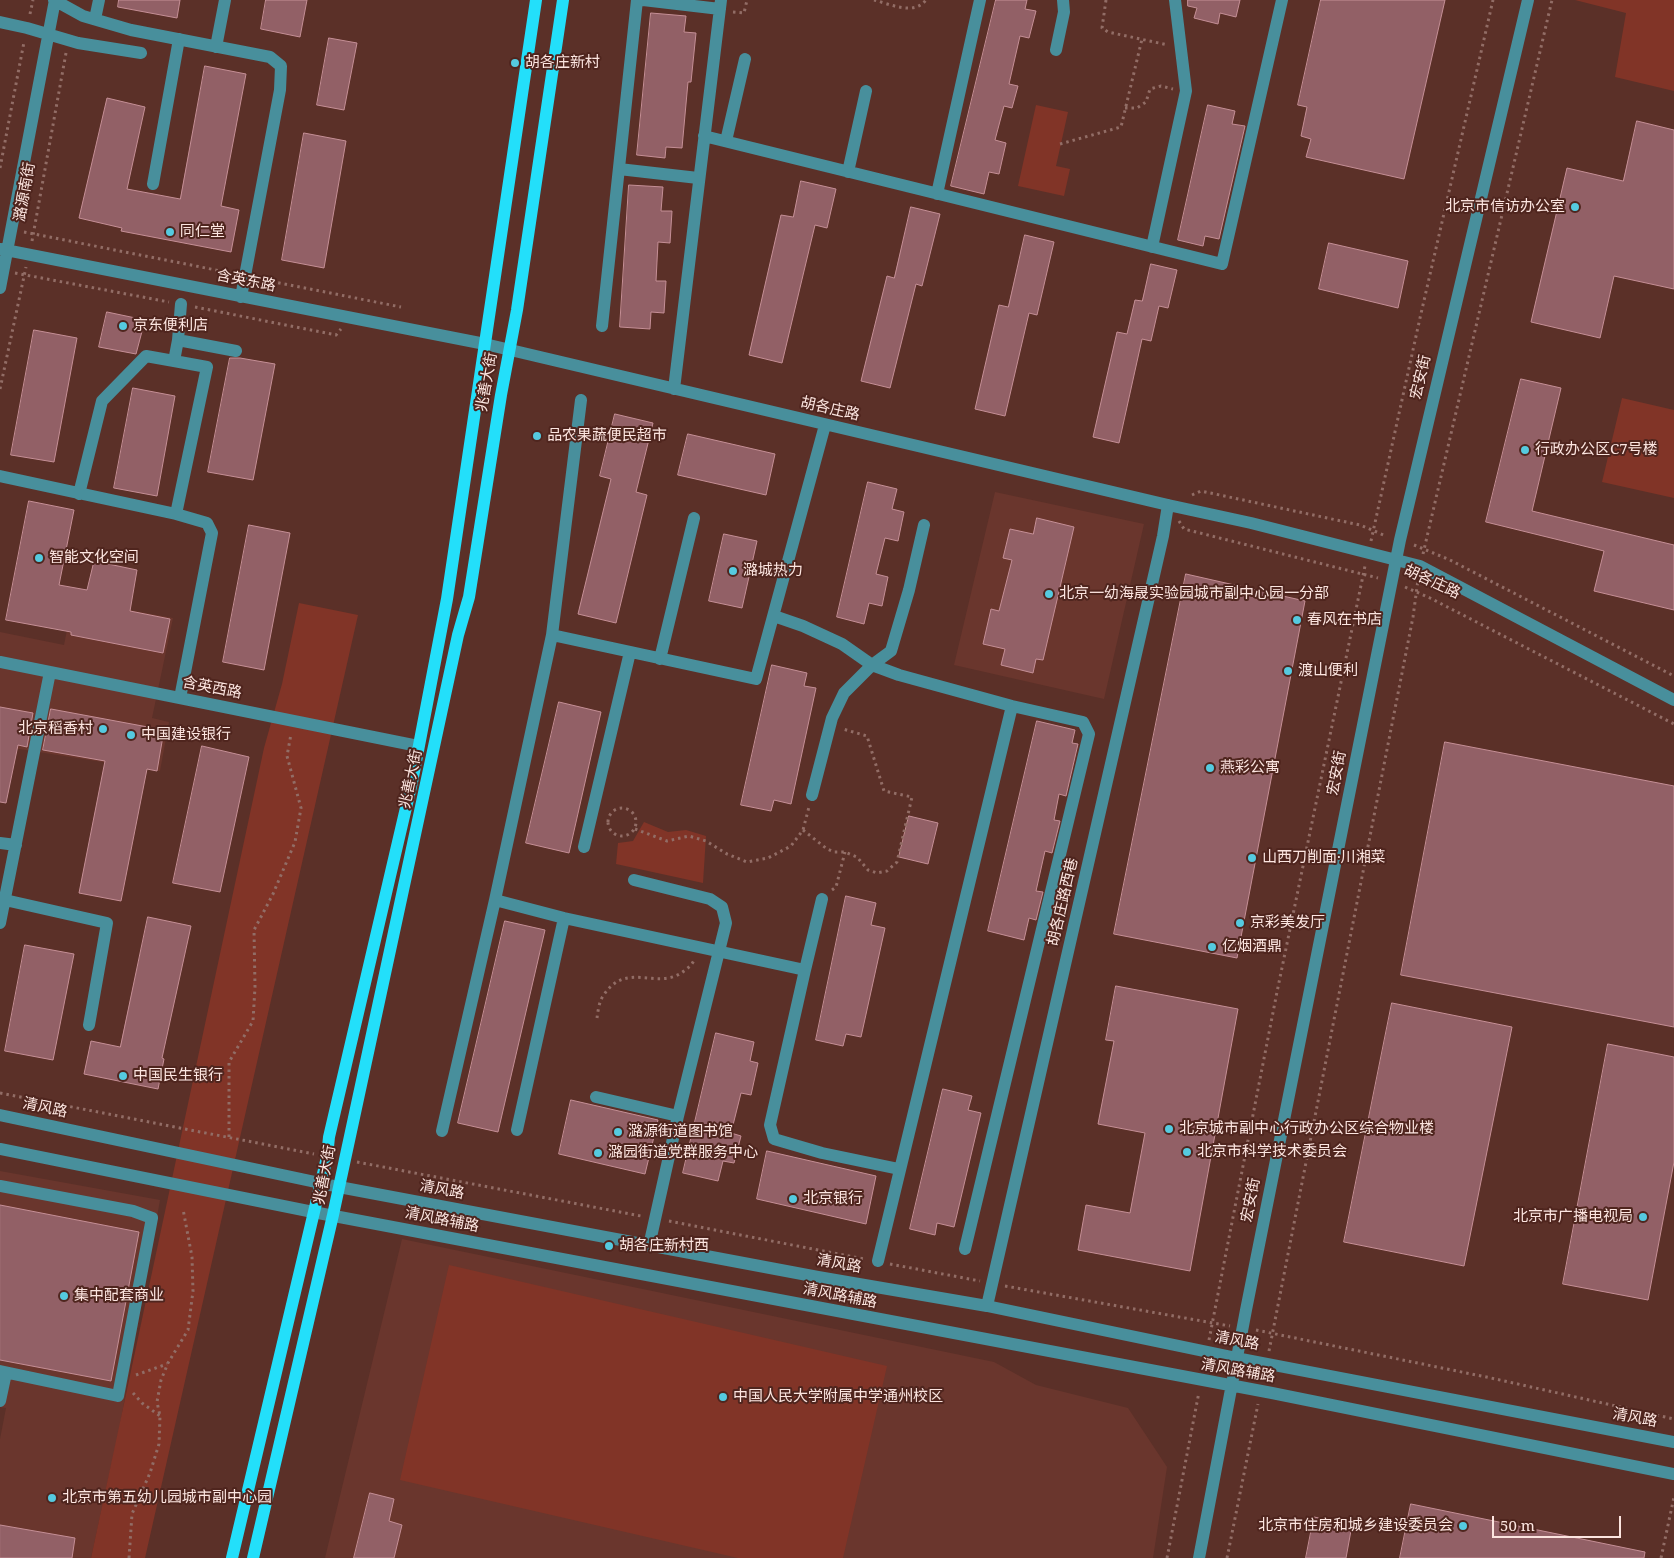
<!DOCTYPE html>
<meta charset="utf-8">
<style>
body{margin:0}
#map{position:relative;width:1674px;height:1558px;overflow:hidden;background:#5b3028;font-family:"Noto Serif",serif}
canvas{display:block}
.scale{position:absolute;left:1492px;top:1516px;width:129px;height:22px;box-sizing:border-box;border:2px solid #fce5e0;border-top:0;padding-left:6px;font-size:15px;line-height:18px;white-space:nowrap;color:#fce5e0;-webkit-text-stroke:4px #4f251e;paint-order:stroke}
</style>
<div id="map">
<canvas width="1674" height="1558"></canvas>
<div class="scale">50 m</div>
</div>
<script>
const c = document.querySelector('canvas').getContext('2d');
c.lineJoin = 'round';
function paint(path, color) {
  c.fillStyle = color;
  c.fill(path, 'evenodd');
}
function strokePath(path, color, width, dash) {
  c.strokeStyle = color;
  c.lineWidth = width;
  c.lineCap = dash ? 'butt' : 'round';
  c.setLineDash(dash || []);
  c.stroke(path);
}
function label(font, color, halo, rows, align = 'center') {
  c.font = font + ' "Noto Serif","Noto Sans SC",serif';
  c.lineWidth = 4;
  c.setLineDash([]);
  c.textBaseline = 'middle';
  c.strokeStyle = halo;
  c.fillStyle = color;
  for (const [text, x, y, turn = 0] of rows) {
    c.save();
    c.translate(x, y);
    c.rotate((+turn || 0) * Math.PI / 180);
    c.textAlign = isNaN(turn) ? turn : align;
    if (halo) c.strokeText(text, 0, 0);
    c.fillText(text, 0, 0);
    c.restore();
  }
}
paint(new Path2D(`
 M995,492L1144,524L1104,699L954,665Z
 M73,600L173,618L152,718L169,722L160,771L0,746V632L64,645Z
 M0,1171L160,1200L119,1431L91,1558H0V1439L6,1408L0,1407Z
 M402,1239L994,1362L1036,1385L1128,1408L1167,1467L1153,1558H325Z`), '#6a362d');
paint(new Path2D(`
 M1575,0H1674V91L1615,77L1626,13Z
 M1036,105L1068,112L1056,166L1070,169L1064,196L1018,186Z
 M1622,398L1674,410V498L1602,482Z
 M299,603L358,615L145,1558H91L264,748L282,684Z
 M644,822L668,832L686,830L706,836L703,883L616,864L618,843L633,841Z
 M449,1265L887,1366L843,1558H738L400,1480Z`), '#813427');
const building = new Path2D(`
 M119,0H180L177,18L118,7Z
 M266,0H307L300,37L261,29Z
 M996,0H1027L1025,9L1036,11L1029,38L1020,36L1009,84L1018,86L1012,108L1004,106L995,140L1006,143L999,174L989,172L984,194L951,186Z
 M1188,0H1240L1236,17L1220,13L1218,24L1194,18L1197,8L1188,6Z
 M1321,0H1445L1404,179L1306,157L1311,139L1301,136L1307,107L1298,105Z
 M651,13L686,16L684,32L696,33L691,82H688L682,148L666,147L665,158L637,155Z
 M329,38L357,43L344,110L317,105Z
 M205,66L246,74L221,206L239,210L231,252L121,231L122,228L79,218L107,98L145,107L127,189L180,199Z
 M1208,105L1235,111L1232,124L1245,126L1219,239L1205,236L1203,246L1178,240Z
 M1637,121L1674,130V289L1614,276L1600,338L1531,322L1567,168L1623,181Z
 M304,133L346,141L324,268L282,260Z
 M801,181L836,189L827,228L815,225L782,363L749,355L781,215L793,217Z
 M629,185L663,187L661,211H672L670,243L658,242L656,281H666L664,313L651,312L650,329L620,327Z
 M911,207L940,214L922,286L916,284L890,388L861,381L887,276L894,278Z
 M1025,235L1054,242L1037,315L1029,313L1005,416L975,409L999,305L1008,307Z
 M1329,243L1408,261L1398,308L1319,289Z
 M1151,264L1177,270L1168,308L1159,306L1151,341L1142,339L1119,443L1093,437L1117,332L1127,334L1135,300L1142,301Z
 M107,312L145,320L136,354L99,347Z
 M34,330L77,338L54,462L11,455Z
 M230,358H240L275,364L253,480L208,472Z
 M1521,379L1561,388L1532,511L1674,545V610L1594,591L1604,551L1486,522Z
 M133,388L175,396L157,496L114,488Z
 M615,414L653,423L636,492L647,495L616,623L578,614L611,479L600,476Z
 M688,434L775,454L766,495L678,475Z
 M868,482L897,489L892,509L904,512L898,541L885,538L876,574L888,577L882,606L869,603L864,624L837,617Z
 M29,501L74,510L59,585L87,590L94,561L137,570L130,611L170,619L163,653L71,635V632L6,620Z
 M1037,518L1074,527L1043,660L1036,659L1033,673L1001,665L1005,649L983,644L991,609L999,611L1012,560L1003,558L1010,529L1033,534Z
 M249,525L290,533L264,670L223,662Z
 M724,534L757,541L742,608L709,601Z
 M1186,574L1305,601L1237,958L1114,934Z
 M772,665L807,673L804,686L816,688L791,804L774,800L771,811L741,805Z
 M559,702L601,712L569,853L526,843Z
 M0,707L33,713L27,747L18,745L6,803L0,802Z
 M51,709L164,730L157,771L147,769L121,901L79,893L105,761L43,750Z
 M1037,721L1075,730L1072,743L1078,744L1066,796L1059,794L1054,820L1060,821L1052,853L1045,851L1036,891L1043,892L1036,920L1029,918L1024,940L988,931Z
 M1445,742L1674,786V1027L1401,975Z
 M202,746L249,757L220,892L173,883Z
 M909,816L938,823L928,864L899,857Z
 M846,896L876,903L871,925L885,928L861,1037L846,1034L843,1046L816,1040Z
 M148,917L191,926L162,1058L164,1059L158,1089L84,1074L91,1041L120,1047Z
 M505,921L545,930L498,1132L458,1123Z
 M25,945L74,954L53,1060L5,1051Z
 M1116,986L1238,1009L1190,1271L1078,1250L1086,1205L1130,1213L1145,1133L1098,1124L1114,1041L1106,1040Z
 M1392,1003L1512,1027L1464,1266L1344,1242Z
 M716,1033L754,1042L750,1061L758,1063L751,1095L741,1093L731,1133L741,1136L734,1163L723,1161L718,1181L683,1173Z
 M1608,1044L1674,1057V1162L1648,1300L1563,1284Z
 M943,1089L972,1096L968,1110L981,1113L954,1227L937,1223L935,1235L910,1229Z
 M571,1100L658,1120L645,1174L559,1154Z
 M767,1151L876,1176L866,1224L757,1199Z
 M0,1205L139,1232L111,1381L0,1360Z
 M370,1493L394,1499L389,1521L402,1525L394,1558H354Z
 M1411,1504L1645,1552L1644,1558H1400Z
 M1314,1517L1352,1525L1346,1558H1306Z
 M0,1525L75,1538L72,1558H0Z`);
paint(building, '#926066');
strokePath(building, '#c58f96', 1);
strokePath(new Path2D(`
 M874,0C890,4 914,16 926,0
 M1106,0L1102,28L1108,32L1168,45
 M733,12L744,13L747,0
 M30,14L33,0
 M1125,108H1137L1146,102L1150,89L1161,86L1173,89
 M1060,144L1121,127L1142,39
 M0,168L24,42
 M24,232L231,273
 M32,241L66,53
 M15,273L169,302
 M259,279L401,307
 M195,307L336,335L341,329
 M0,389L26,267
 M1192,495L1201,491L1360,525L1386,536
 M1179,521L1184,529L1378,578
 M1371,541L1420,318L1493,0
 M1414,545L1450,560L1674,676
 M1423,554L1552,0
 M1405,587L1430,598L1674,724
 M608 822a14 14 0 1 1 28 0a14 14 0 1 1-28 0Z
 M635,829L667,841L689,836L706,841L727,854L747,862L768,858L791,846L803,830L809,807
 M803,830L827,849L834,852H845L857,857L868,870L877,873L887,871L897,862L912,797L884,791L867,736L843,729
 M832,890L836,887L845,852
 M597,1018C598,1011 599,1002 603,996C627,959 657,992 684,971C688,968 692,965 694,960
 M0,1093L314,1154
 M229,1137V1062L253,1021L255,987L254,930L273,894L295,842L301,808L287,756L291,734
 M357,1162L641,1216
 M669,1221L864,1259
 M890,1264L980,1281
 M1005,1286L1230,1326
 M1256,1330L1491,1378L1674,1419
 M1209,1340L1277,992L1365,566
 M1269,1351L1413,617L1418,580
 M136,1375L167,1364
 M133,1393L142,1403L160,1416
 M129,1558L132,1514L150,1473L159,1444L160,1416L157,1402L161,1380L168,1363L188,1330L193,1291L192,1257L183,1209
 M1167,1558L1199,1392
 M1227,1558L1258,1404
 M1661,1558L1674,1497`), '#926d66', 3, [2.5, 4]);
strokePath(new Path2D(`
 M54,0L83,16L131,30L270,57L281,66L280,90L241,297
 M643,0L720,9
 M95,19L99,0
 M0,22L27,28L78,43L141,53
 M216,47L225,0
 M1056,50L1064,12L1063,0
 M704,136L1222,264L1282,0
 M726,141L745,59
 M619,169L698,178
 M848,172L866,91
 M153,184L179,39
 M937,194L980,0
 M1152,247L1186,91L1175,0
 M0,249L485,344L1168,505L1251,523L1420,566L1674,700
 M0,288L55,0
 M602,326L637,0
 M178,340L236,351
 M174,361L207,367L176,514
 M674,389L721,0
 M0,476L176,514L207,523L212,533L180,698
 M79,494L102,401L146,356L174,361L178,340L181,304
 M774,616L803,626L842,644L872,665L899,675L1012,706L1083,722L1089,734L965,1249
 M552,635L756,679L825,425
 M660,659L694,518
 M0,662L418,746
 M812,795L832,718L844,693L872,665L891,651L909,590L924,525
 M0,843L16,845
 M584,847L630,652
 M634,880L710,899L722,907L726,923L678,1116L649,1246
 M5,900L107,923L89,1025
 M495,900L564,918L805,970L770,1125L774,1139L822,1153L899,1169
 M0,923L50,672
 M805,970L822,899
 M596,1097L678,1116
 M0,1115L339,1187L818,1277L987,1306L1237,1358L1674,1442
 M517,1130L564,918
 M442,1131L495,900L552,635L581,400
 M0,1149L313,1212L1272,1393L1674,1474
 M0,1186L133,1211L152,1218L118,1396L0,1371
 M878,1261L1012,706
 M987,1306L1163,536L1168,505
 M0,1401L6,1373
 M1199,1558L1246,1310L1400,540L1528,0`), '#488f9c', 12);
strokePath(new Path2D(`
 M232,1558L327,1157L329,1137L412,782L447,599L536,0
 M253,1558L333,1215L458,635L469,597L501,395L517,310L563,0`), '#23dffa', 12);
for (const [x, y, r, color] of [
 [515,63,5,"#55cadf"],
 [1575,207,5,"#55cadf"],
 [170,232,5,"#55cadf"],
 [123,326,5,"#55cadf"],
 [537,436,5,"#55cadf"],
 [1525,450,5,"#55cadf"],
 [39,558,5,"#55cadf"],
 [733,571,5,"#55cadf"],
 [1049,594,5,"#55cadf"],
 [1297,620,5,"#55cadf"],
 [1288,671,5,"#55cadf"],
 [103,729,5,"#55cadf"],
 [131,735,5,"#55cadf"],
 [1210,768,5,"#55cadf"],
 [1252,858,5,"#55cadf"],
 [1240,923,5,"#55cadf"],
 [1212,947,5,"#55cadf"],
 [123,1076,5,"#55cadf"],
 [1169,1129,5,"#55cadf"],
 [618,1132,5,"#55cadf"],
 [1187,1152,5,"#55cadf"],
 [598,1153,5,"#55cadf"],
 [793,1199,5,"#55cadf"],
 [1643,1217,5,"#55cadf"],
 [609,1246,5,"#55cadf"],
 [64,1296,5,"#55cadf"],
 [723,1397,5,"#55cadf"],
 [52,1498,5,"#55cadf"],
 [1463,1526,5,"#55cadf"]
]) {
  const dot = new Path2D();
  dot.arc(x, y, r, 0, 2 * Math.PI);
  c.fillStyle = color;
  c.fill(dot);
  strokePath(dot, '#4f251e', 2);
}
label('15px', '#fce5e0', '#4f251e', [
 ["胡各庄新村",525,63],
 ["北京市信访办公室",1565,207,"right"],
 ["同仁堂",180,232],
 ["京东便利店",133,326],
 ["品农果蔬便民超市",547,436],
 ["行政办公区C7号楼",1535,450],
 ["智能文化空间",49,558],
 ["潞城热力",743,571],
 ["北京一幼海晟实验园城市副中心园一分部",1059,594],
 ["春风在书店",1307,620],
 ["渡山便利",1298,671],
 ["北京稻香村",93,729,"right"],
 ["中国建设银行",141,735],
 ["燕彩公寓",1220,768],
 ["山西刀削面·川湘菜",1262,858],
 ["京彩美发厅",1250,923],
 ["亿烟酒鼎",1222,947],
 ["中国民生银行",133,1076],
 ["北京城市副中心行政办公区综合物业楼",1179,1129],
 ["潞源街道图书馆",628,1132],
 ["北京市科学技术委员会",1197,1152],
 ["潞园街道党群服务中心",608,1153],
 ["北京银行",803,1199],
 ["北京市广播电视局",1633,1217,"right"],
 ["胡各庄新村西",619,1246],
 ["集中配套商业",74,1296],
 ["中国人民大学附属中学通州校区",733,1397],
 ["北京市第五幼儿园城市副中心园",62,1498],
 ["北京市住房和城乡建设委员会",1453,1526,"right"]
], 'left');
label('15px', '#fce5e0', '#4f251e', [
 ["潞源南街",25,192,-80],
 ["含英东路",246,281,11],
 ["宏安街",1421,377,-77],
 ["兆善大街",487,382,-80],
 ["胡各庄路",830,409,13],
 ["胡各庄路",1432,582,25],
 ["含英西路",212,688,11],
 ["宏安街",1337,773,-79],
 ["兆善大街",411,779,-78],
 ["胡各庄路西巷",1063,902,-77],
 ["清风路",45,1108,12],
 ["兆善大街",325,1175,-79],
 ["清风路",442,1190,11],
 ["宏安街",1251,1200,-79],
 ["清风路辅路",442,1220,11],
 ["清风路",839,1264,10],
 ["清风路辅路",840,1296,11],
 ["清风路",1237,1341,11],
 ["清风路辅路",1238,1371,10],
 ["清风路",1635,1418,11]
]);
</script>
